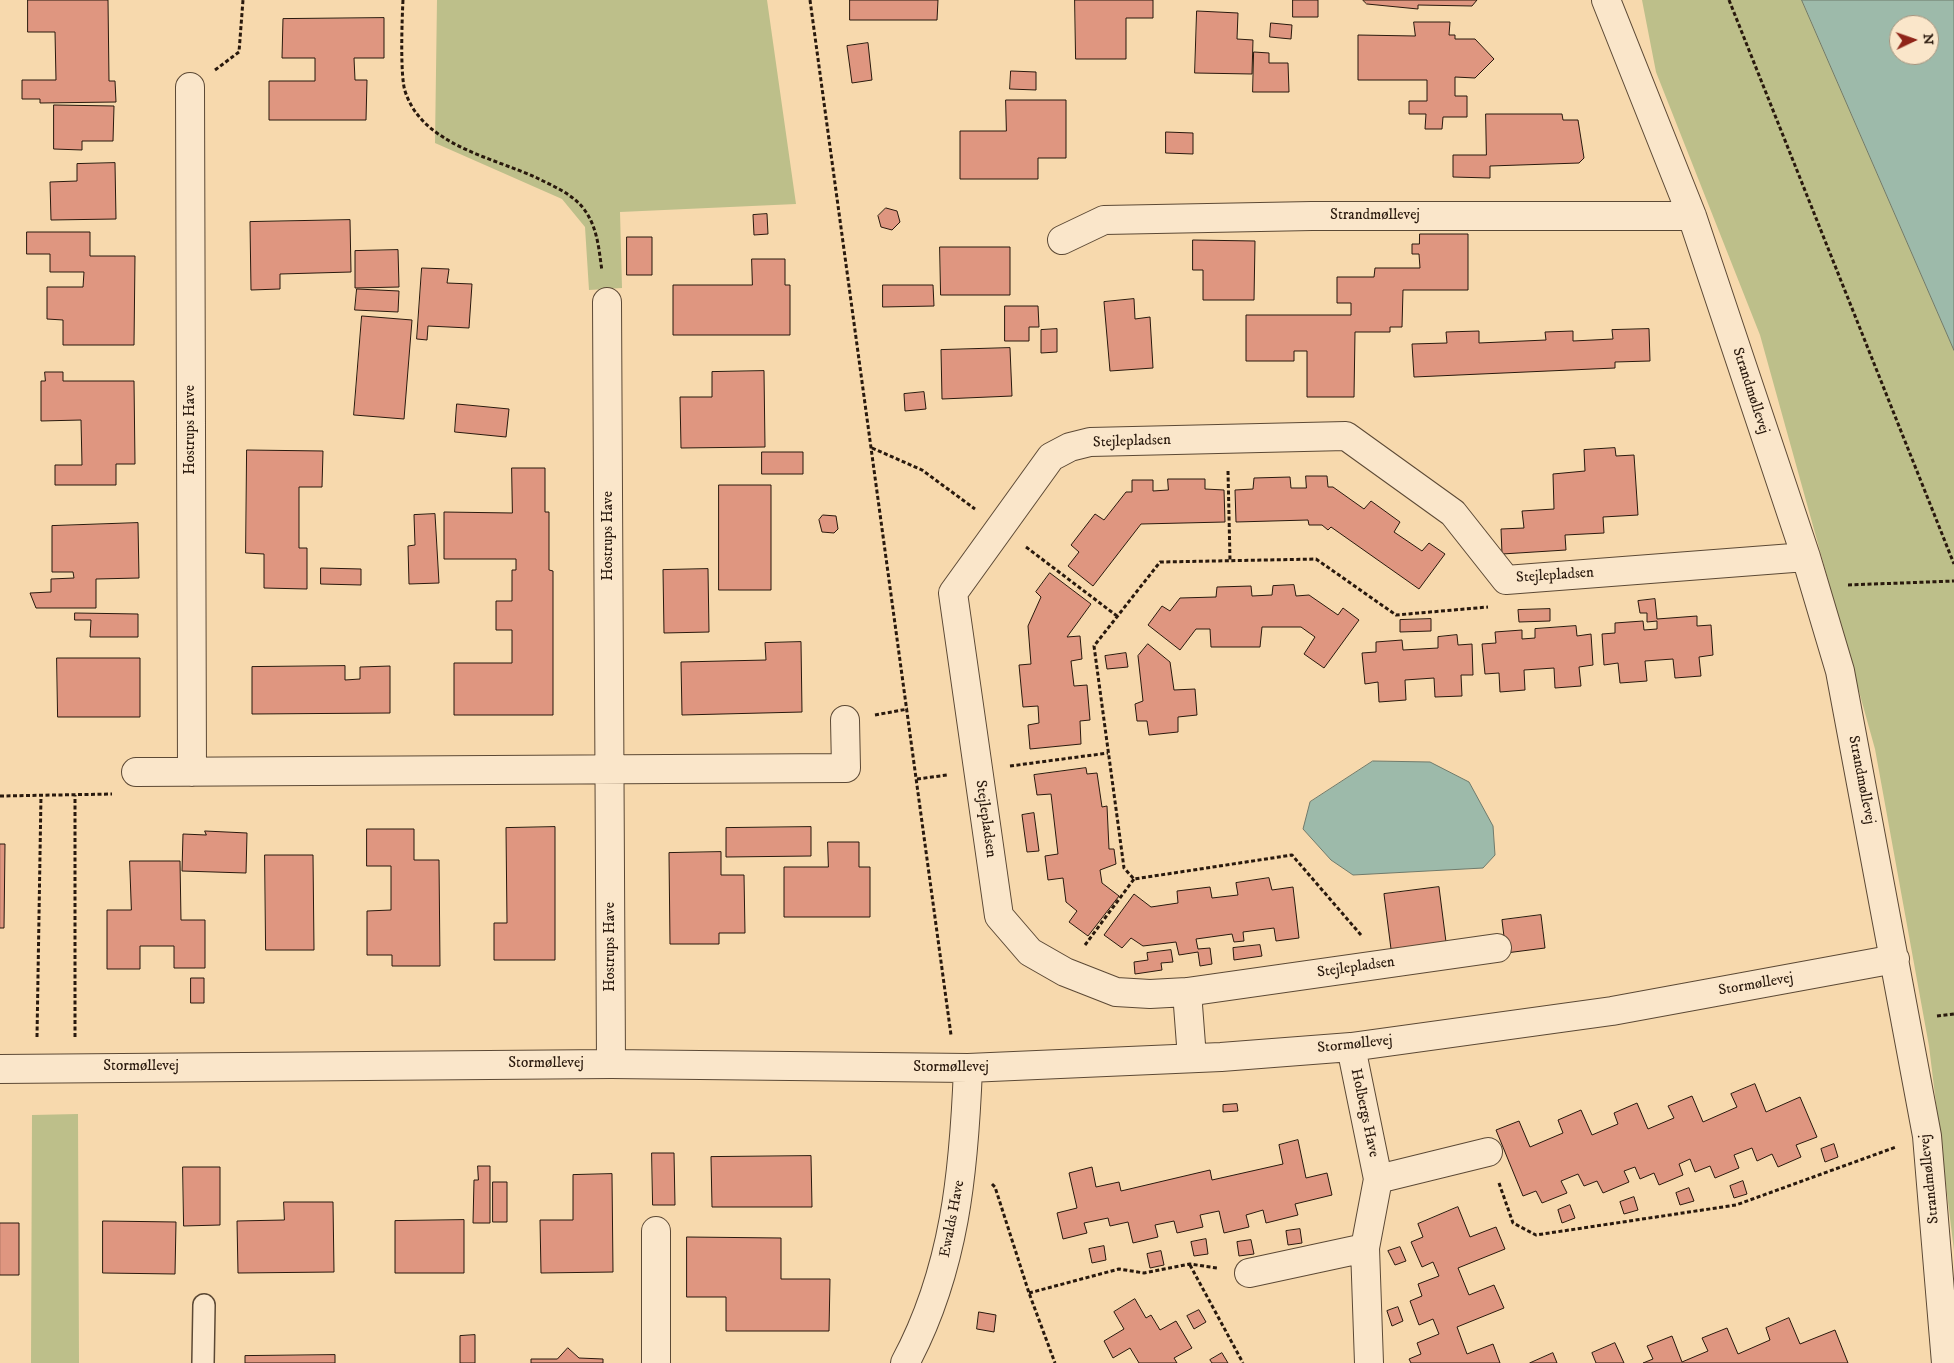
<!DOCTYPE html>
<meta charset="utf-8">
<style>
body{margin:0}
#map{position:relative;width:1954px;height:1363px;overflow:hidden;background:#f7d9ad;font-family:"IM FELL DW Pica",serif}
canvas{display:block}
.north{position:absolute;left:1889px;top:15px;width:50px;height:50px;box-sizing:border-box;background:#fae6ca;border:1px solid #a6947e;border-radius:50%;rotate:87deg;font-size:14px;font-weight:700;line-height:20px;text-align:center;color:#29190d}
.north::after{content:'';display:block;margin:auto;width:18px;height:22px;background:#8f2418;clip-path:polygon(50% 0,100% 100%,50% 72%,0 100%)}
</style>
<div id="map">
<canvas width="1954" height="1363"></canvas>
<div class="north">N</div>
</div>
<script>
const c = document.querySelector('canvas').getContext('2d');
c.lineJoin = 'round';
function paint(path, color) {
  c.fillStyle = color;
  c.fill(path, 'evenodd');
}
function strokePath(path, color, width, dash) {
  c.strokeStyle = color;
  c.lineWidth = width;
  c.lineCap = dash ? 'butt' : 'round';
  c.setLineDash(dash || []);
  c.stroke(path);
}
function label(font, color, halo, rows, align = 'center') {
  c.font = font + ' "IM FELL DW Pica",serif';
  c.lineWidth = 4.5;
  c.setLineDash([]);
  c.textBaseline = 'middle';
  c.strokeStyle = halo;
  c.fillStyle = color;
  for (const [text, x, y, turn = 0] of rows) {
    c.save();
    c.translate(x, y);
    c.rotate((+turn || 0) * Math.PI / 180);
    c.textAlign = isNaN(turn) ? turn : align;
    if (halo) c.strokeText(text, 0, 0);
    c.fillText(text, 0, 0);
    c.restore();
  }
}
paint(new Path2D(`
 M437,0H767L796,204L620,212L622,288L589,290L585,227L562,199L435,143Z
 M1642,0H1802L1954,350V1251L1929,1046L1875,749L1760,335L1656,72Z
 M78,1114L79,1363H31L32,1115Z`), '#bdbf8a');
const water = new Path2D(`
 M1802,0H1954V350ZM1899,25H1929V55H1899Z
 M1373,761L1430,762L1469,782L1493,826L1495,855L1483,868L1353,875L1331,860L1303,829L1310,802Z`);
paint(water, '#9dbaaa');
strokePath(water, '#6f7a6b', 1);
const building = new Path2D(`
 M28,0H108L109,81H115L116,102L40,103V99H22V80H56L55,32H28Z
 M850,0H938L937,20H850Z
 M1075,0H1153V18H1126V59H1076Z
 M1293,0H1318V17H1293Z
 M1363,0H1477L1472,6L1418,5V9L1367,4Z
 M1197,11L1238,13L1237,39L1253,40L1252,74L1195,73Z
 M384,18V58H354L355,80H367L366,120H269V81H315V58H282L283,19Z
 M1414,22H1450L1449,35H1455V39H1475L1494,59L1475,78L1455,77V96H1467V117H1443L1442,129H1425L1426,114H1409V101H1427V80H1358V35L1415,36Z
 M1271,23L1292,25L1291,39L1270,37Z
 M868,43L872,80L852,83L847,46Z
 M1254,52L1269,53V63H1288L1289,92H1253Z
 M1011,71L1036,72V90L1010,89Z
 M1006,100H1066V158H1038V179H960V131H1006Z
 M54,105L114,106L113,141H82V150L54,149Z
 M1486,114H1562L1563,120H1578L1584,158L1579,163L1490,166V178L1453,177V155H1486Z
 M1166,132L1193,133V154L1166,153Z
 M115,163L116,219L51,220L50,182L77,181V164Z
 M886,208L897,211L900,222L892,230L881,227L878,216Z
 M767,214L768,234L754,235L753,215Z
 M350,220L351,272L280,274V289L251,290L250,222Z
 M27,232H90V256H135L134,345H63V320L47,319V287H83L84,272H50V254H27Z
 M1420,234H1468V290H1403L1402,327H1390V332H1355L1354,397H1307V351H1294V361H1246V315H1351V303H1337V277H1374L1375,268H1420L1419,254H1412V244H1419Z
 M627,237H652V275H627Z
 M1193,240L1255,241L1254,300H1203V270H1193Z
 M940,247H1010V295H941Z
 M398,250L399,287L355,288V251Z
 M752,259H785V285H790V335H673V285H752Z
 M422,268L449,269L447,283L472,284L469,328L428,326L427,340L417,339Z
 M883,285H933L934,306L883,307Z
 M357,289L399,291L398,312L355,310Z
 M1134,299L1135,319L1150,317L1153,368L1110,371L1104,302Z
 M1005,306H1038L1039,327H1029V341H1005Z
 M362,316L412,320L404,419L354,415Z
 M1057,329V352L1041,353V330Z
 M1649,329L1650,361L1615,362V368L1414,377L1412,344L1447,343L1446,332L1479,331V343L1546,340L1545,332L1573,331V341L1613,339L1612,330Z
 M1010,348L1012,396L942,399L941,350Z
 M764,371L765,447L681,448L680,397H712V372Z
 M45,372H63V381H134L135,464H116V485H55V465H82L81,420L41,421V381H45Z
 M924,392L926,409L905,411L904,394Z
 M457,404L509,409L506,437L455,432Z
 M1615,448L1616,456L1634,455L1638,515L1603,517L1604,533L1565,535L1566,550L1502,554L1501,529L1524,528L1522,511L1554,509L1553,474L1585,471L1584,450Z
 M247,450L323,451L322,487H299V548H307V589L264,588V554L246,553Z
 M762,452H803V474H762Z
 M512,468H545V512H549V570L553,571V715H454V663H512V630H496V601H512V570H516V559H444V512L512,513Z
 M1306,476H1327L1328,487H1333L1364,509L1371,501L1400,522L1394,532L1422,551L1429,543L1445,554L1419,589L1331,527L1328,530L1322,525H1309L1308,520L1236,522L1235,490L1253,489L1254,478L1290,477L1291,488H1306Z
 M1168,479H1205V489L1224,490L1225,522L1141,524L1093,586L1068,566L1079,552L1071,545L1095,514L1104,520L1126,492H1132V480H1153V491L1168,490Z
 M719,485H771V590H719Z
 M435,514L439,583L409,584L408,546L415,545L414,515Z
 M823,515L836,516L838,529L834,533L822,532L819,520Z
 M138,523L139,578L96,579V608H36L30,593L51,592V579L74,578L73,572H52V526Z
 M321,568L361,569V585L321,584Z
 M708,569L709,632L664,633L663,570Z
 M1050,573L1091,604L1067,637L1080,636L1082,659L1071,661L1074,686L1087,685L1090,720L1080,721L1081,744L1030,749L1028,725L1039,723L1038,706L1023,707L1019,665L1031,664L1028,626L1041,597L1036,592Z
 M1294,585L1296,596L1309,595L1338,615L1343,608L1359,620L1324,668L1304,654L1315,637L1301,627H1262L1260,647H1211L1210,629H1196L1180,650L1148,625L1162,606L1170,611L1180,598L1216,597L1217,587L1251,586L1252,596L1272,595L1273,586Z
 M1655,599L1657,619L1697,616V626L1711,625L1713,655L1699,657L1701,676L1675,678L1673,659L1645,661L1647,681L1620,683L1618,663L1604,665L1602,634L1615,633V623L1643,621L1644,630L1657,629V621L1647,622V613H1640L1638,601Z
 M1550,609V621L1519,622L1518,610Z
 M75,613L138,614V637H90L91,620H75Z
 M1431,619V631L1400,632V620Z
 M1576,626L1577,636L1591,634L1593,665L1579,667L1581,686L1555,688L1554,668L1524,670L1525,690L1500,692L1499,673L1485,674L1482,644L1496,643L1495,632L1522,630V639L1535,638V629Z
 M1457,635L1458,645L1472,644L1473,675H1461L1462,696L1435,697L1434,678L1405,680L1406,700L1379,702L1378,682L1365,684L1362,653L1376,652V642L1402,640L1403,650L1438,648V637Z
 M801,642L802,712L682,715L681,662L766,660L765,643Z
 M1148,644L1170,662L1174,690L1195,689L1197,715L1178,717V732L1149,735L1147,721H1137L1135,704L1143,701L1138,656Z
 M1126,653L1128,667L1107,669L1105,656Z
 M57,658H140V717H58Z
 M345,666V680L360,679V667L390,666V713L252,714V667Z
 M1086,768L1087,774L1097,773L1102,807L1107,806L1109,849H1114L1116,864L1100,870L1102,883L1119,896L1088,936L1069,922L1077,911L1066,902L1063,878L1048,880L1045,856L1058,854L1051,794L1037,795L1034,775Z
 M1034,813L1039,851L1027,852L1022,815Z
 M555,827V960H494V923H507L506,828Z
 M811,827V856L726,857V828Z
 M367,829H414V860H439L440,966H392V955H367V911L391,910V866H367Z
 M205,831L247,833L246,873L182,871L183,834L206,835Z
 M828,842H859V867H870V917H784V867H828Z
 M0,844H5L4,928H0Z
 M721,852V875H744L745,933H719V944H670L669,853Z
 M265,855H313L314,950H266Z
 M130,861H180L181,920H205V968H174V946H140V969H107V910H131Z
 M1269,878L1272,890L1293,887L1299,938L1276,941L1274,928L1243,932L1244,941L1234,942L1232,934L1196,939L1198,949L1210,948L1212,964L1200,966L1198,952L1179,955L1176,942L1143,946L1131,938L1122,948L1104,935L1134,894L1151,907L1178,903L1177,891L1210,887L1212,898L1238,895L1236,883Z
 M1439,887L1446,942L1391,949L1384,894Z
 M1541,915L1545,948L1506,953L1502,920Z
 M1260,945L1262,956L1234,960L1233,948Z
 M1171,950L1173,962L1161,963L1162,970L1135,974L1134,962L1148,960L1147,953Z
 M191,978H204V1003H191Z
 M1755,1084L1766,1112L1800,1097L1817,1137L1796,1145L1801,1157L1778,1167L1772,1154L1757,1161L1752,1148L1734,1155L1739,1168L1715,1178L1710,1166L1695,1172L1690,1159L1679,1164L1683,1175L1659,1185L1654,1173L1640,1179L1635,1167L1624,1171L1629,1182L1603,1193L1597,1181L1584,1186L1578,1174L1561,1181L1567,1193L1542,1203L1536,1191L1523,1196L1496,1130L1519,1121L1530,1147L1563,1133L1558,1120L1581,1110L1592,1135L1618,1124L1614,1113L1637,1103L1648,1129L1674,1118L1668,1106L1692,1096L1703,1122L1737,1107L1731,1094Z
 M1237,1104L1238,1111L1223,1112V1105Z
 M1298,1140L1306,1178L1327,1173L1332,1195L1295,1204L1298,1215L1266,1223L1263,1210L1246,1215L1249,1227L1224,1233L1219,1211L1200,1215L1203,1227L1177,1233L1174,1221L1155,1225L1158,1237L1133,1243L1128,1222L1110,1226L1108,1218L1084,1223L1087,1233L1063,1239L1057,1213L1077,1208L1069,1173L1092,1167L1096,1187L1119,1182L1121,1191L1210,1170L1212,1180L1283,1164L1279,1145Z
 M1834,1144L1838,1157L1825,1162L1821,1149Z
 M652,1153H674L675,1205H653Z
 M811,1156L812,1207H712L711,1157Z
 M478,1166H490V1223H473L474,1180H478Z
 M183,1167H220V1225L184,1226Z
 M612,1174L613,1272L541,1273L540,1220H573V1175Z
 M1743,1181L1747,1194L1734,1198L1730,1186Z
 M493,1182H507V1222H493Z
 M1689,1188L1694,1201L1680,1205L1676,1193Z
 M1634,1197L1638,1210L1624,1214L1620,1202Z
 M284,1202H333L334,1272L238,1273L237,1221L284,1220Z
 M1570,1205L1575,1218L1562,1223L1558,1210Z
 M1458,1207L1470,1237L1496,1227L1505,1249L1458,1268L1469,1295L1494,1285L1504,1308L1457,1327L1467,1354L1493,1344L1500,1363H1411L1409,1359L1421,1354L1417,1343L1439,1334L1433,1319L1419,1325L1410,1301L1422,1296L1418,1284L1439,1276L1433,1262L1422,1267L1411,1242L1423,1237L1418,1224Z
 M464,1220V1273H395V1221Z
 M103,1221L176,1222L175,1274L103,1273Z
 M0,1223H19V1275H0Z
 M1300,1229L1302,1243L1288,1245L1286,1231Z
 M687,1237L781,1238V1279H830L829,1331H726V1297H687Z
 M1206,1239L1208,1254L1194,1256L1191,1242Z
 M1251,1240L1254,1254L1239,1256L1237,1242Z
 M1104,1246L1106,1260L1092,1263L1089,1249Z
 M1400,1247L1406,1261L1395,1265L1388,1251Z
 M1161,1251L1164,1265L1150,1268L1147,1254Z
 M1135,1299L1146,1318L1151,1315L1160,1330L1176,1321L1192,1348L1174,1358L1177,1363H1139L1130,1348L1113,1358L1104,1341L1124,1329L1114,1312Z
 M1398,1307L1403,1321L1392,1326L1387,1311Z
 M1199,1310L1206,1322L1194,1329L1187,1316Z
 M979,1312L996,1315L994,1332L977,1329Z
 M1789,1318L1800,1344L1835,1330L1848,1363H1643L1653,1359L1647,1346L1672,1336L1682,1362L1708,1351L1702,1338L1727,1328L1738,1354L1770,1340L1766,1328Z
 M475,1335V1363H460V1336Z
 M1615,1343L1624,1363H1596L1592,1353Z
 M568,1348L579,1358L603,1359V1363H531V1359H557Z
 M1222,1353L1228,1363H1212L1210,1360Z
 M1553,1353L1557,1363H1530Z
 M335,1355V1363H245V1356Z`);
paint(building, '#df9680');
strokePath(building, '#29190d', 1);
const service = new Path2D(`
 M203,1363L204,1305`);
const minor = new Path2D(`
 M1606,0L1692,216L1806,557L1840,671L1927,1136L1946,1363
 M190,87L192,772
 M1062,240L1104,220L1312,216H1692
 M607,302L611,1064
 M136,772L846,768L845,720
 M1497,948L1187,992L1150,994L1116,992L1065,972L1030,952L999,916L953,593L1051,457L1070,447L1090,442L1346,436L1453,513L1506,580L1806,557
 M1187,992L1192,1058
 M1351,1047L1378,1179L1365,1248L1369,1363
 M0,1069L611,1064L968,1068L1221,1057L1351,1047L1612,1011L1895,959
 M1378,1179L1488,1152
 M1249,1273L1365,1248
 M656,1363V1231
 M905,1363C955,1270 964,1171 968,1068`);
strokePath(service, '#5c4935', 24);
strokePath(minor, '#5c4935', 30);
strokePath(new Path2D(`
 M403,0C402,19 400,75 405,91C422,145 492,157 537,178C555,187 575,195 586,212C598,230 599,251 602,271
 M810,0L951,1035
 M1729,0L1954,564
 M215,70L239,52L243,0
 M872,448L922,470L975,509
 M1228,471L1230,560
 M1026,547L1117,616
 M1848,585L1954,581
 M875,715L908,709
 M1010,766L1108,753
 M917,779L947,775
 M0,796L112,794
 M1361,935L1292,855L1134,879L1124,868L1094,646L1160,562L1316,559L1396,615L1488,607
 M1085,945L1134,879
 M1937,1016L1954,1014
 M37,1037L41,795
 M75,1037V795
 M1499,1183L1513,1223L1536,1235L1736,1205L1896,1147
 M992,1184L995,1187L1029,1293L1055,1363
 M1190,1265L1243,1363
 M1029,1293L1119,1269L1144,1273L1190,1264L1217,1268`), '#29190d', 3, [4, 2.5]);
strokePath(service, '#fae6ca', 21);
strokePath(minor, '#fae6ca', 28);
label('15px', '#29190d', '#fae6ca', [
 ["Strandmøllevej",1375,216],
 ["Strandmøllevej",1750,391,72],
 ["Hostrups Have",191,430,-90],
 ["Stejlepladsen",1132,442,-2],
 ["Hostrups Have",609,536,-90],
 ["Stejlepladsen",1555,576,-4],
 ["Strandmøllevej",1861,780,79],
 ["Stejlepladsen",985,819,82],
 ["Hostrups Have",611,947,-90],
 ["Stejlepladsen",1356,968,-8],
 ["Stormøllevej",1756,985,-10],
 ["Stormøllevej",1355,1045,-6],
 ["Stormøllevej",546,1064],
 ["Stormøllevej",141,1067],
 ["Stormøllevej",951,1068],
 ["Holbergs Have",1364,1113,78],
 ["Strandmøllevej",1930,1179,-96],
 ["Ewalds Have",953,1219,-79]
]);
</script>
